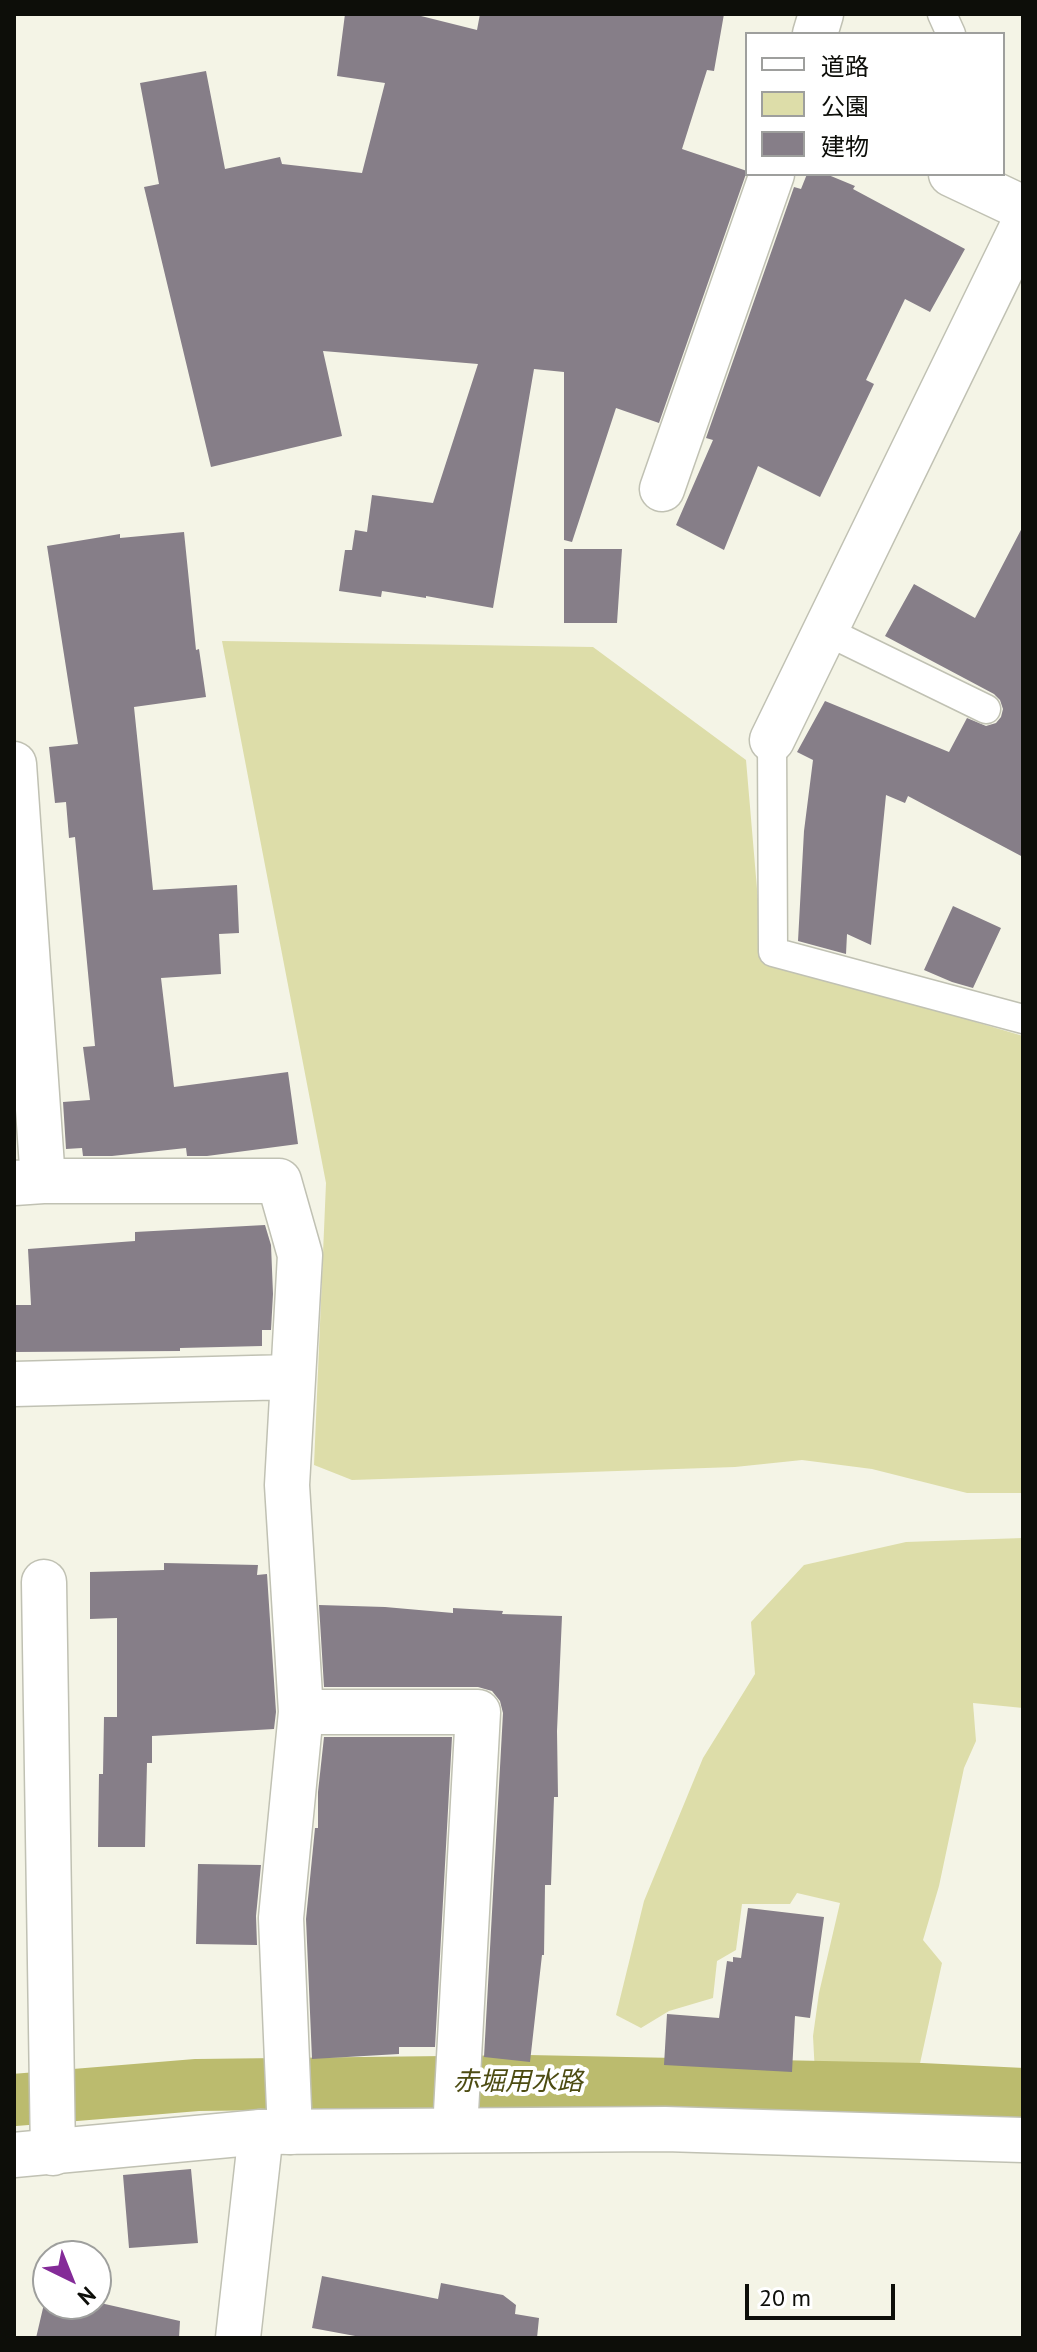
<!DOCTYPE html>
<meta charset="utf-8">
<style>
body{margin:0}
#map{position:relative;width:1037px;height:2352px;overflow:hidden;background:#f4f4e6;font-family:"PT Sans","Noto Sans JP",sans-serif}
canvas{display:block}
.frame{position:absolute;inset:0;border:16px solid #0d0e09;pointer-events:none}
.legend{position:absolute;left:745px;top:32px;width:260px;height:144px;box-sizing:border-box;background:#fff;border:2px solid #9e9f9d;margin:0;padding:10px 14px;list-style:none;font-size:24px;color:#0d0e09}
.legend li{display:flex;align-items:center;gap:16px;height:40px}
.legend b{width:40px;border:2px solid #9e9f9d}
.north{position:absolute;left:32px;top:2240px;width:80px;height:80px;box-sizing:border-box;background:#fff;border:2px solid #9e9f9d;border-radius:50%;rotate:137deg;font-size:22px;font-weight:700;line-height:32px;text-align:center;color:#0d0e09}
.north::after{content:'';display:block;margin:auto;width:28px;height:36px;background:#842b98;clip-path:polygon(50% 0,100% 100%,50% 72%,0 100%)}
.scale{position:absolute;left:745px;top:2284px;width:150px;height:36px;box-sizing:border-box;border:4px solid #0d0e09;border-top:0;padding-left:10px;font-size:24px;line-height:28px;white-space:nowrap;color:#0d0e09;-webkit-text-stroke:6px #fff;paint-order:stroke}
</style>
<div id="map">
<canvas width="1037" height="2352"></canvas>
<div class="frame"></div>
<ul class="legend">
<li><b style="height:10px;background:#fff"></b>道路</li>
<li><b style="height:22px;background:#dddda9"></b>公園</li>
<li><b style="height:22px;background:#867e88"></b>建物</li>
</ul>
<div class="north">N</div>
<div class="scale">20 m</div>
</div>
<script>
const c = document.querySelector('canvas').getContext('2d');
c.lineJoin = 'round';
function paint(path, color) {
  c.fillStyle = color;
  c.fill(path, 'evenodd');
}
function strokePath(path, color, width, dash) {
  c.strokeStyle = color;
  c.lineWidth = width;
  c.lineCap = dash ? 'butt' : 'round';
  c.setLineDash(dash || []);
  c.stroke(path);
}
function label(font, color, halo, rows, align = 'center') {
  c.font = font + ' "PT Sans","Noto Sans JP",sans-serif';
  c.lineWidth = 8;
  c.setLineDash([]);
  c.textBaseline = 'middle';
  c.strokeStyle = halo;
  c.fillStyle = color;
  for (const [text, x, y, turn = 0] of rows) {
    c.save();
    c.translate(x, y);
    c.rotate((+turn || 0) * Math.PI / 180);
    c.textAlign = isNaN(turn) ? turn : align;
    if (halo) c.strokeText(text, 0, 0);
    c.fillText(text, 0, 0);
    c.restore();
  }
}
paint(new Path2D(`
 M222,641L593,647L746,760L763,959L1023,1036V1493H967L872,1469L802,1460L735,1467L352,1480L314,1465L326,1183Z
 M1023,1538V1708L973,1703L976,1741L964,1768L939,1886L923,1940L942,1963L917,2077L815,2074L813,2036L819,1993L840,1903L797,1893L790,1904H742L736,1950L717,1961L713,1998L669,2011L641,2028L616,2015L644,1901L703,1758L755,1674L751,1622L804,1565L906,1542Z`), '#dddda9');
strokePath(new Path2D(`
 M14,2100L197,2085L528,2081L921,2089L1023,2094`), '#bbbb6e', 52);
paint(new Path2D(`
 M345,14H413L477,30L480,14H724L714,71L707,70L682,149L747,171L659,423L616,408L572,542L564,540V372L534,369L493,608L426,596V598L382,591L381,597L339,591L345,550H352L355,530L367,532L372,495L433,503L478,364L323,351L342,436L211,467L144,187L159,184L140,83L206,71L225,169L280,157L282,164L362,173L385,83L337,76Z
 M807,174H826L855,186L853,189L965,249L930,312L905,299L866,380L874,384L820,497L758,466L724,550L676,525L713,440L706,438L794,187L801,189Z
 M1023,526V857L908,796L905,803L886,795L871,945L847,934L846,954L798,941L804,831L813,760L797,752L825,701L949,752L967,718L986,726L996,723L1001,717L1003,709L1000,700L994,694L885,636L914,584L975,618Z
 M184,532L196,650L199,649L206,697L134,707L153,890L237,885L239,933L219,934L221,974L161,978L174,1087L288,1072L298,1144L207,1156H187L186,1148L112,1156H83L82,1148L66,1149L63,1102L90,1100L83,1047L95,1046L75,837L69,838L66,802L55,803L49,747L78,744L47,546L120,534V538Z
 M564,549H622L617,623H564Z
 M953,906L1001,928L973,988L952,982L924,970Z
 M265,1225L271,1245L273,1294L271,1330H262V1346L180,1348V1351L14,1352V1305H31L28,1249L135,1241V1232Z
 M164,1563L258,1565L257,1575L267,1574L276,1712L274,1729L152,1736V1763H147L145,1847H98L99,1774H103L104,1717H117V1618L90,1619V1572L164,1570Z
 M319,1605L385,1607L453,1613V1608L503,1611L502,1614L562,1616L557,1731L558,1797H554L551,1885H545L544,1955H542L530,2062L484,2057L503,1713L500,1701L492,1691L478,1687H324Z
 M324,1737H452L435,2047H399V2054L312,2059L306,1919L315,1828H318V1792Z
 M198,1864L261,1865L256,1916L257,1945L196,1944Z
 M748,1908L824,1917L810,2018L795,2016L792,2072L664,2065L667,2014L719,2018L727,1961L733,1962V1957L741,1958Z
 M191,2169L198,2243L129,2248L123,2175Z
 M322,2276L438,2299L441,2283L503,2295L516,2305L515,2314L539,2318L537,2338H366L312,2328Z
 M47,2291L48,2304H96V2302L180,2321L179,2338H36Z`), '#867e88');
const service = new Path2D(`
 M942,14L951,34
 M826,631L986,709
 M772,740L773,952L1023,1019`);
const minor = new Path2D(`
 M815,34L821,14
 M951,174L1023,208
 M662,489L772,174
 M772,740L1023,225
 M14,764L43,1181
 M14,1183L43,1181H279L300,1255L287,1485L301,1712L281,1918L290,2132
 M14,1384L292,1377
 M44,1582L53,2153
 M301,1712H478L455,2130
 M238,2338L261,2132`);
const tertiary = new Path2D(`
 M14,2155L261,2132L665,2129L1023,2140`);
strokePath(service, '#c0c1b3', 31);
strokePath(minor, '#c0c1b3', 47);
strokePath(tertiary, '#c0c1b3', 47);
strokePath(service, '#fff', 28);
strokePath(minor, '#fff', 44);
strokePath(tertiary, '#fff', 44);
label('italic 26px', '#4d4c12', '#fff', [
 ["赤堀用水路",518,2083]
]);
</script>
